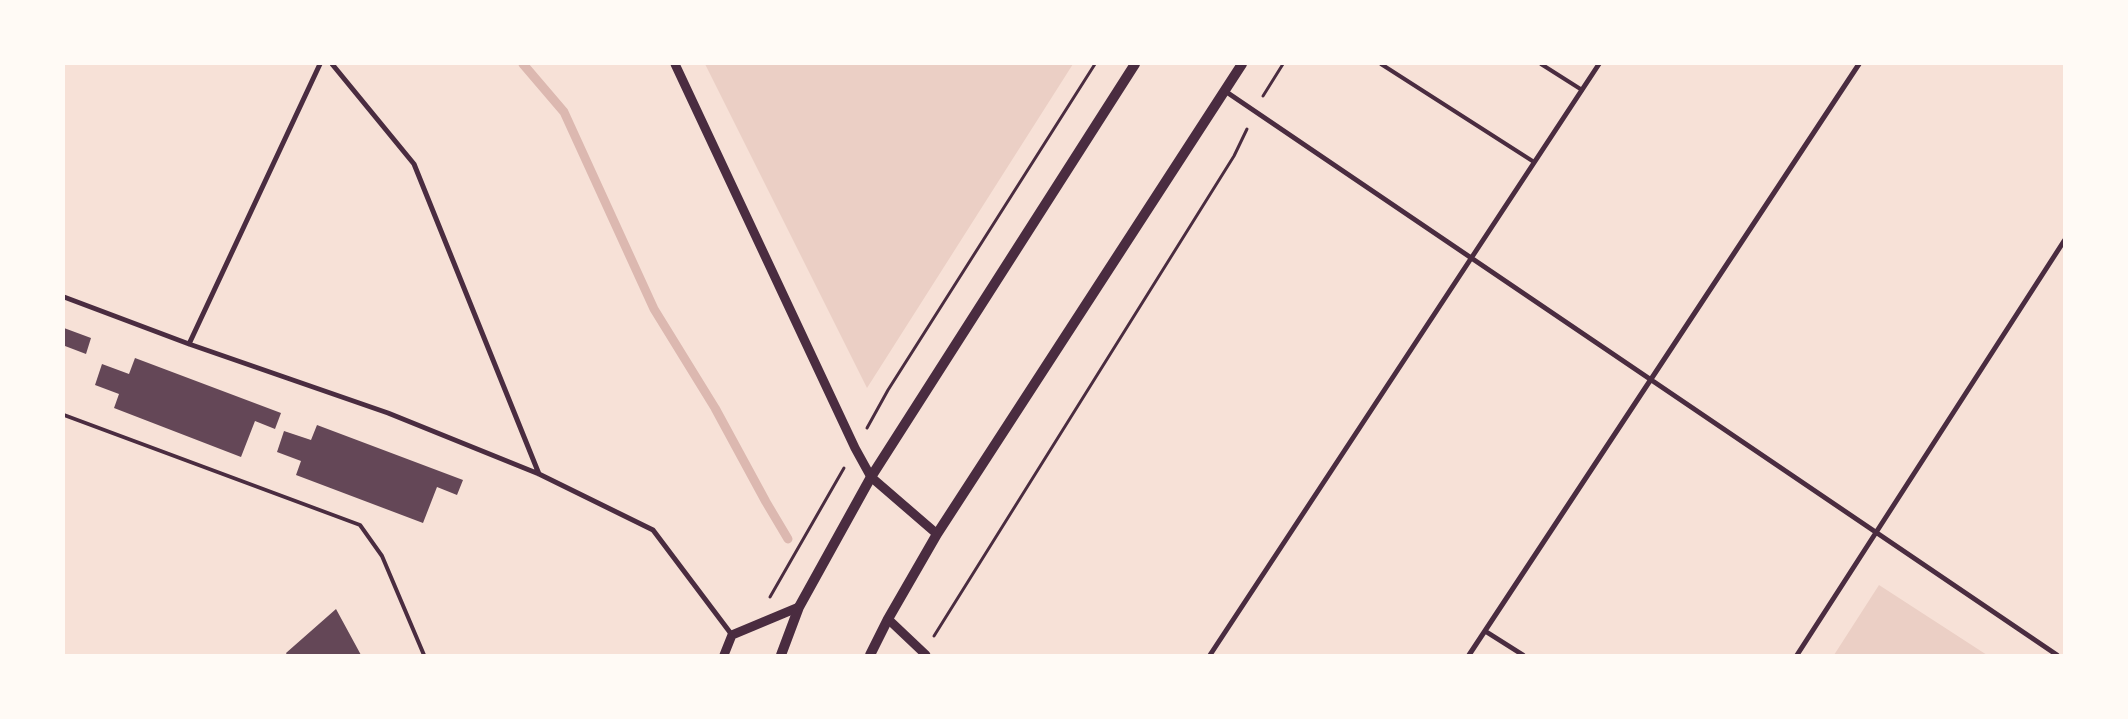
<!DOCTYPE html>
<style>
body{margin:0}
#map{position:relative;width:2128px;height:719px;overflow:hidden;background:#f7e1d7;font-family:Mulish,sans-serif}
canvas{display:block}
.frame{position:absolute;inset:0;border:65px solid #fffaf5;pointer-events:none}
</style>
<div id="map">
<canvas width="2128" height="719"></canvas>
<div class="frame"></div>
</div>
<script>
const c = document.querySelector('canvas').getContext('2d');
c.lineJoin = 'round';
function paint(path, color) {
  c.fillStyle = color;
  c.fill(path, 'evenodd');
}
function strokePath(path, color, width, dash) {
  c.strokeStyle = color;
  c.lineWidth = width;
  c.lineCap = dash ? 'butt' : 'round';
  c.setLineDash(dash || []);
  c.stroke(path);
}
paint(new Path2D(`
 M705,64H1073L867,388Z
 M1879,585L1987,655H1834Z`), '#ebcfc5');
strokePath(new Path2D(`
 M523,64L564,112L654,309L715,408L766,502L788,539`), '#dcb8b0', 9);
paint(new Path2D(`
 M64,328L91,338L86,354L65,346L64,350Z
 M135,358L281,413L275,429L255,421L241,457L114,408L119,394L95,385L102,364L129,374Z
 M317,425L463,480L457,495L437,487L423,523L296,475L301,461L277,452L284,431L311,440Z
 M336,609L361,655H287L286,653Z`), '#644757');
strokePath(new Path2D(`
 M1263,96L1283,64
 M867,428L888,390L1095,64
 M770,597L844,468
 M934,636L1234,156L1247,129`), '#4a2c40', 3);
strokePath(new Path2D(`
 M1381,64L1534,162
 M1541,64L1582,90
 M64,415L360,525L382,556L424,655`), '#4a2c40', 4);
strokePath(new Path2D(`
 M332,64L414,164L539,474
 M1225,91L2057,655
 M64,297L189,344L388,413L539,474L653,530L732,635
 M189,344L320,64
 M1485,631L1523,655
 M1210,655L1599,64
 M1469,655L1859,64
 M1797,655L2064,241`), '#4a2c40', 5);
strokePath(new Path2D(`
 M675,64L855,448L871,477L937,534
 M888,619L926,655
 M724,655L732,635L799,607`), '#4a2c40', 9);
strokePath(new Path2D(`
 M781,655L799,607L871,477L1135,64
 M870,655L888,619L937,534L1242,64`), '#4a2c40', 10);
</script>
